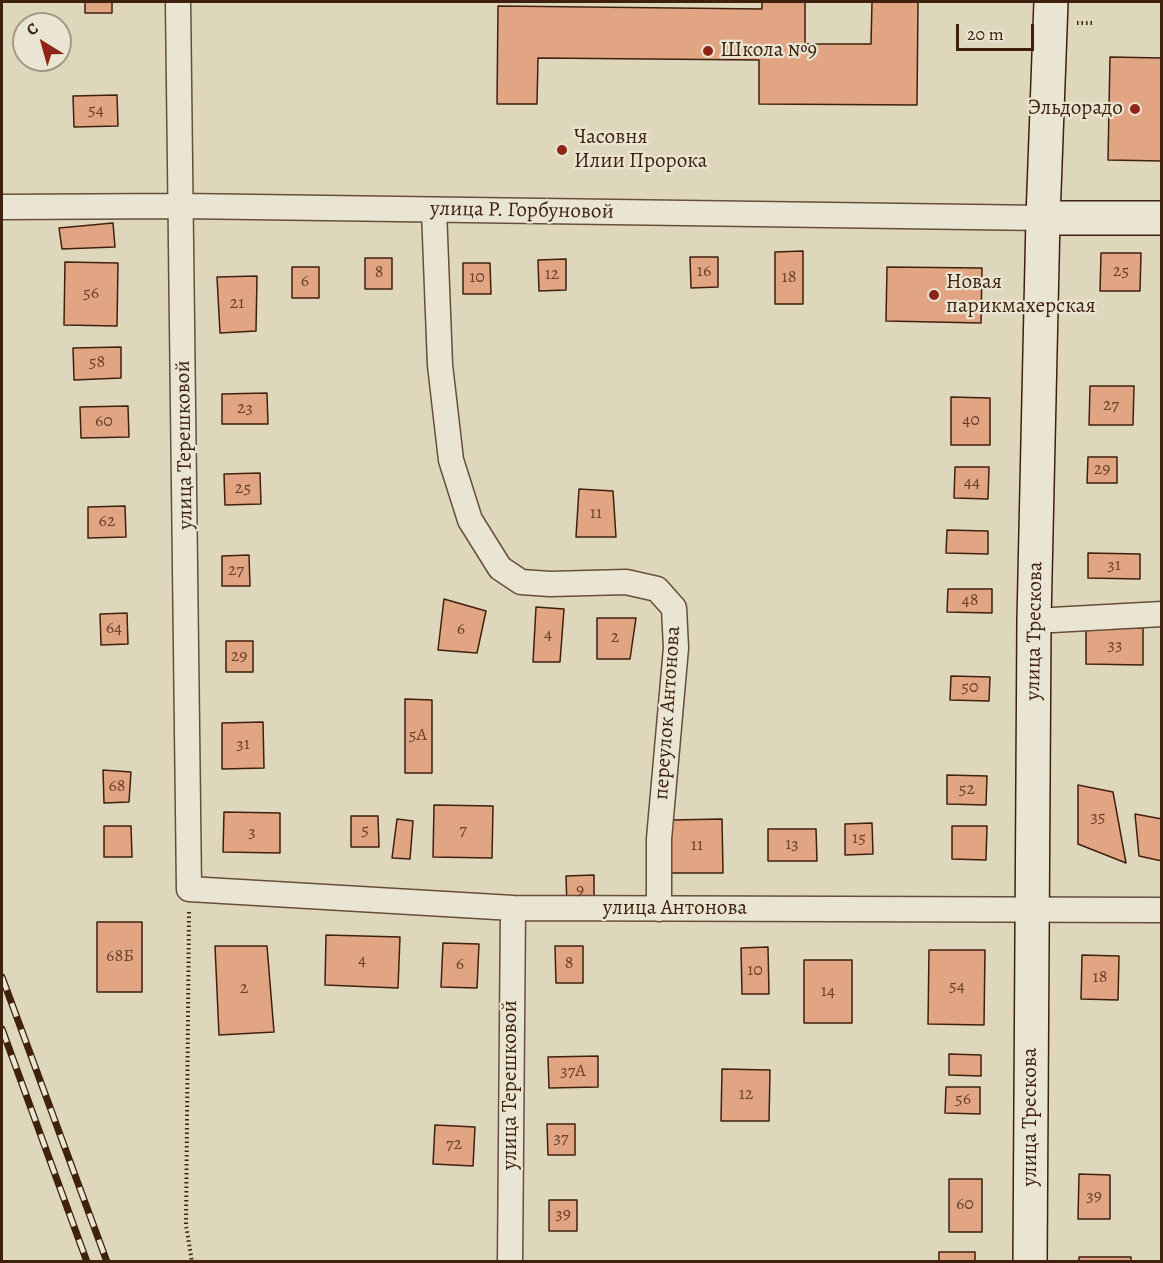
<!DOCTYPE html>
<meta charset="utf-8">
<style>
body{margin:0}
#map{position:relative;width:1163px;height:1263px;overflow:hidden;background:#dfd7bb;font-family:Alegreya,serif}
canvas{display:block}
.frame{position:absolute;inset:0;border:3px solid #3f210e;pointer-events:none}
.north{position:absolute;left:12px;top:12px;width:60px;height:60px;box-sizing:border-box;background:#eae5d3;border:2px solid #a69784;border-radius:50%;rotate:323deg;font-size:16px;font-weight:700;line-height:24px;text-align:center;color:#3f210e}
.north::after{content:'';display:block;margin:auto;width:21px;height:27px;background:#8f2418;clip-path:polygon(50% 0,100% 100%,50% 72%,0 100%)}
.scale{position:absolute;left:956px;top:24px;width:78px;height:27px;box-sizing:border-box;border:3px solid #3f210e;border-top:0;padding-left:8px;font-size:18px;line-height:21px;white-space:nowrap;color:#3f210e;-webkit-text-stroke:4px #eae5d3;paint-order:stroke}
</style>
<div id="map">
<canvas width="1163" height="1263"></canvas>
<div class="frame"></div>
<div class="north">С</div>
<div class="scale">20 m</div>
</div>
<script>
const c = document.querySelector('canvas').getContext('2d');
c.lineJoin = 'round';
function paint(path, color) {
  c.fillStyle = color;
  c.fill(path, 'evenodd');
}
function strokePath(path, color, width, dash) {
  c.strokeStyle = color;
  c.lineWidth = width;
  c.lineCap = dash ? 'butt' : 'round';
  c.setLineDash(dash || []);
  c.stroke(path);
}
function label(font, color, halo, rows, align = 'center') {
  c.font = font + ' Alegreya,serif';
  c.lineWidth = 4.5;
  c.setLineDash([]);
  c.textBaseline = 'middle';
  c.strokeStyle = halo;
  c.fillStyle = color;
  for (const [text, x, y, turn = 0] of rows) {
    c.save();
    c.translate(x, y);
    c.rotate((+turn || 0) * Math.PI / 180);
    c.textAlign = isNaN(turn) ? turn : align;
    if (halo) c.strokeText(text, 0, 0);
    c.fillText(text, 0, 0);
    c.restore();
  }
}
const building = new Path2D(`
 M85,2H112V13H85Z
 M762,2H805V44H871L872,2H918L917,105L759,104V60L538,58L537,104H497L498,6L762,9Z
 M1110,57L1162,58V161L1108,160Z
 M117,95L118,126L74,127L73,96Z
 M113,223L115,247L62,249L59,228Z
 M803,251V304H775V252Z
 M1101,253H1141L1140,291H1100Z
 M690,257H718V287L691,288Z
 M365,258H392V289H365Z
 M566,259V290L539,291L538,260Z
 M65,262L118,263L117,326L64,325Z
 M463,263H490L491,294H463Z
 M292,267H319V298H292Z
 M887,267L982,268L981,323L886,321Z
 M257,276L256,331L220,333L217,277Z
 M121,347V378L74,380L73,348Z
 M1090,386H1134L1133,425H1089Z
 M267,393L268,424H222V394Z
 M951,397L990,398V445H951Z
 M128,406L129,437L81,438L80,407Z
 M1088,457H1117V483H1087Z
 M955,467H989L988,499L954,498Z
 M260,473L261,504L225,505L224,474Z
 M579,489L613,491L616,537H576Z
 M125,506L126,537L88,538V507Z
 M947,530L988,531V554L946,553Z
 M1088,553L1140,554V579L1088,578Z
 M249,555L250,586H222V556Z
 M948,589H992V613L947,612Z
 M444,599L486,611L477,653L438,650Z
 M536,607L564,609L560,662H533Z
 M127,613L128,644L101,645L100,614Z
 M597,618H636L630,659H597Z
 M1086,628H1143V665L1086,664Z
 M226,641H253V672H226Z
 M951,676L990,677L989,701L950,700Z
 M405,699L432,700V773H405Z
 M263,722L264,768L222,769V723Z
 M103,770L131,772L129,802L104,803Z
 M947,775L987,776L986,805L947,804Z
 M1078,785L1113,792L1126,863L1078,844Z
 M434,805L493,806L492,858L433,857Z
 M224,812L280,813V853L223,852Z
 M1135,814L1162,819V861L1139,856Z
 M351,816H378L379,847H351Z
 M397,819L413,821L410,859L392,858Z
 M722,819L723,873H671V820Z
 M872,823L873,854L845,855V824Z
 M104,826H131L132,857H104Z
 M952,826H987L986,860L952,859Z
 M768,829H816L817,861H768Z
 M594,875V906L567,907L566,876Z
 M97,922H142V992H97Z
 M326,935L400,937L398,988L325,985Z
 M443,943L479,944L477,988L441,987Z
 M215,946H267L274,1032L219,1035Z
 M555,946H583V983H556Z
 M768,947L769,994H742L741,948Z
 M929,950H985L984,1025L928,1024Z
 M1082,955L1119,956L1118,1000L1081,999Z
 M804,960H852V1023H804Z
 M949,1054L981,1055V1076L949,1075Z
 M598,1056V1087L549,1088L548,1057Z
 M722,1069L770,1070L769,1121H721Z
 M946,1087H980V1114L945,1113Z
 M547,1124H575V1155H548Z
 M435,1125L475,1127L473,1166L433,1164Z
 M1079,1174L1110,1175V1219H1078Z
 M949,1179H982V1232H949Z
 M549,1200H577V1231H549Z
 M939,1252H975V1262H939Z
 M1079,1257H1131V1262H1079Z`);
paint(building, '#e2a584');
strokePath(building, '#3f210e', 1.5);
const street = new Path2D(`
 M178,2L189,889L513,908L1162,910
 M2,207L182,206L1043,218
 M434,210L440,365L451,460L470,520L500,568L521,582L550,584L626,582L657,589L674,608L676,648L659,839V909
 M1034,621L1162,614
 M510,1262L513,908`);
const secondary = new Path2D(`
 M1043,218H1162
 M1030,1262L1034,621L1043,218L1051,2`);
strokePath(street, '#674e39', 27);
strokePath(secondary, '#3f210e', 36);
strokePath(new Path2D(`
 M1077,23H1094
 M189,912L186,1225L192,1262`), '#3f210e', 4, [1.5, 3]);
strokePath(street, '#eae5d3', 24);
strokePath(secondary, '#eae5d3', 33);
const rail = new Path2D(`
 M2,977L107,1262
 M2,1029L87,1262`);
strokePath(rail, '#3f210e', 7);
strokePath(rail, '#eae5d3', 4.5, [14]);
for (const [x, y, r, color] of [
 [708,51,6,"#8f2418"],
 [1135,109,6,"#8f2418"],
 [562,150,6,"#8f2418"],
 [934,295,6,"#8f2418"]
]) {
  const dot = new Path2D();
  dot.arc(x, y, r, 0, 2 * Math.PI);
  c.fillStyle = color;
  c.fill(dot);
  strokePath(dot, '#eae5d3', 2);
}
label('18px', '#68422c', null, [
 ["54",96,111],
 ["16",704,272],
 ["25",1121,272],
 ["8",379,273],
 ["12",552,275],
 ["10",477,278],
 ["18",789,278],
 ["6",305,282],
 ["56",91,294],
 ["21",237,304],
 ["58",97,363],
 ["27",1111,406],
 ["23",245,409],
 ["40",971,421],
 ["60",104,422],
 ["29",1102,470],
 ["44",972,483],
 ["25",243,489],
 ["11",596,514],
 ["62",107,522],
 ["31",1114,566],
 ["27",236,571],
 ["48",970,601],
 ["64",114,629],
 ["6",461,630],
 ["4",548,635],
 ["2",615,638],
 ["33",1115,646],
 ["29",239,657],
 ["50",970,688],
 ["5А",418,736],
 ["31",243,745],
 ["68",117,787],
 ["52",967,790],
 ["35",1098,818],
 ["5",365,831],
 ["7",463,831],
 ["3",252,833],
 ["15",859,839],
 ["13",792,845],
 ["11",697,846],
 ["9",580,891],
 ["68Б",120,957],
 ["4",362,961],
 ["8",569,964],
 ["6",460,965],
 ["10",755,971],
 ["18",1100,978],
 ["54",957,987],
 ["2",244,989],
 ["14",828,992],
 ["37А",573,1072],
 ["12",746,1095],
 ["56",963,1100],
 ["37",561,1139],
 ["72",454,1145],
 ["39",1094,1197],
 ["60",965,1205],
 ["39",563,1215]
]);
label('21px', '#3f210e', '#eae5d3', [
 ["Школа №9",720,51],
 ["Эльдорадо",1123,109,"right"],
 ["Часовня",574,138],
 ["Илии Пророка",574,162],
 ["Новая",946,283],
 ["парикмахерская",946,307]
], 'left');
label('21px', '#3f210e', '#eae5d3', [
 ["улица Р. Горбуновой",522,211,1],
 ["улица Терешковой",185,445,-91],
 ["улица Трескова",1035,631,-89],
 ["переулок Антонова",668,713,-86],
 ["улица Антонова",675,909],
 ["улица Терешковой",511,1085,-90],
 ["улица Трескова",1031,1117,-90]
]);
</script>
